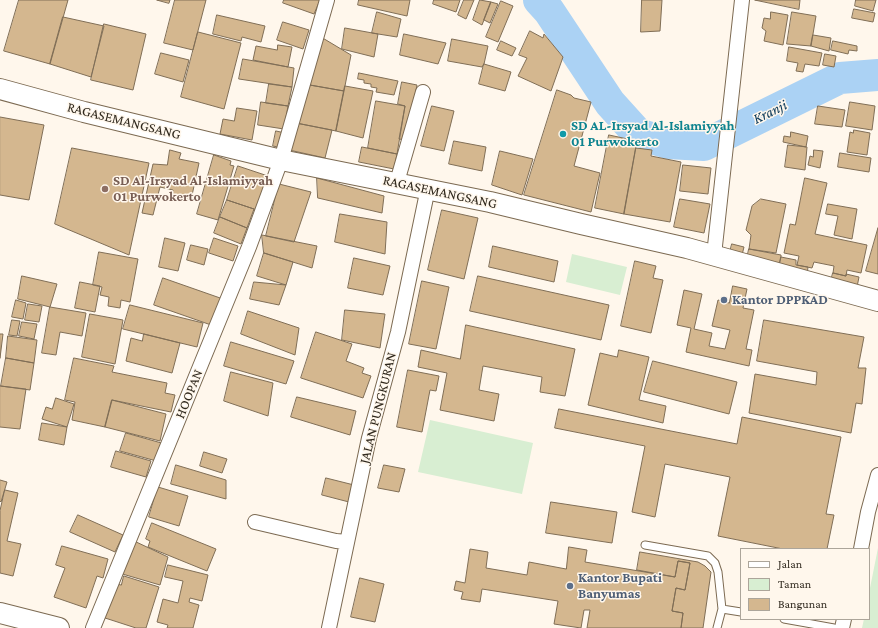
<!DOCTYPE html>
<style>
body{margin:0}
#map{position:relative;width:878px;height:628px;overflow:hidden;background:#fff7ec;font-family:"Crimson Pro",serif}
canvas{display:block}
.legend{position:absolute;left:740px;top:548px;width:130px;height:72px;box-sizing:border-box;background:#fff7ec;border:1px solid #aca59a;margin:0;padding:5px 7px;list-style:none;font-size:12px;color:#30291e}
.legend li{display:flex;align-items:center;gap:8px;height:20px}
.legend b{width:20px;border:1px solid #aca59a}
</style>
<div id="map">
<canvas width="878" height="628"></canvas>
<ul class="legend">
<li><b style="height:5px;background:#fff"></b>Jalan</li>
<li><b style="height:11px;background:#d8eed2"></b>Taman</li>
<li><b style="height:11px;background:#d4b78f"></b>Bangunan</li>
</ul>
</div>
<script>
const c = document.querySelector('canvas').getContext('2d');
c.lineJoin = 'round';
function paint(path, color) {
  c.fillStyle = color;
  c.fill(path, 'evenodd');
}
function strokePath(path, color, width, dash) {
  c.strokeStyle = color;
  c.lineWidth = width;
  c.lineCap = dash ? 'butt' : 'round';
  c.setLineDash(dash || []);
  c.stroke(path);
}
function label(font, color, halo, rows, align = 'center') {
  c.font = font + ' "Crimson Pro",serif';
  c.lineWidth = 3;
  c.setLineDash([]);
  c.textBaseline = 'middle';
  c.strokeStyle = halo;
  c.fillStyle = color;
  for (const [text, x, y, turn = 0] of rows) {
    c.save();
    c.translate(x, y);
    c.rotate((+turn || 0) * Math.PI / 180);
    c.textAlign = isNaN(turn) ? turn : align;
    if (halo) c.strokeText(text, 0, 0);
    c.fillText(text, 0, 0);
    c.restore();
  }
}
paint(new Path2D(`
 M572,254L627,267L620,295L566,282Z
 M430,420L533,443L522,494L418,472Z
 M878,548V628H862L864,619H869V593Z`), '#d8eed2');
strokePath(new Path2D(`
 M539,0L549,11L610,103L638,134L668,143L704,145L840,78L878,75`), '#abd2f4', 32);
const building = new Path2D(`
 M19,0H68L50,64L4,51Z
 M157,0H170L169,3Z
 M175,0H206L193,50L164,43Z
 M284,0H320L314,14L283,3Z
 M359,0H410L407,16L358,5Z
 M434,0H460L456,12L433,4Z
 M464,0H474L466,19L458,15Z
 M480,0L491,2L482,25L473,20Z
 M642,0H662L660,31L641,32Z
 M755,0H800L799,9Z
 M856,0H876L873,11L855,6Z
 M501,1L513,6L498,42L486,37Z
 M491,2L498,4L490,23L484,20Z
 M854,9L875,13L873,22L852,18Z
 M377,12L401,19L397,37L372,33Z
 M771,12L788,15L783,45L764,41L766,31L762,28L764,18L770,19Z
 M792,12L816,16L811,46L787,44Z
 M217,15L265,26L261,42L242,37L241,41L213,34Z
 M63,17L104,26L91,77L50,64Z
 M283,22L309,30L303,49L277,40Z
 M104,24L146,34L133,90L91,80Z
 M345,28L378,34L374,57L342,49Z
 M530,31L543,38L544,34L563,57L551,91L518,76L527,58L519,55Z
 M198,32L241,43L224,109L181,97Z
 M404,34L446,43L438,64L400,55Z
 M813,35L831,38L829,51L811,46Z
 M321,37L351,55L344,91L304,84Z
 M452,39L488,46L484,64L482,67L448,61Z
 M501,41L516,48L512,56L497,50Z
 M833,41L857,46V51L849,50L848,54L831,50Z
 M278,45L292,47L288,67L253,60L256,46L277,50Z
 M789,47L822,53L819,66L805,64L803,72L796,71L798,63L787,61Z
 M161,53L189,60L183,82L155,74Z
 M825,54L836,56L834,67L823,65Z
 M243,59L294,68L292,87L239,79Z
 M484,64L511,72L505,91L479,84Z
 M359,73L398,81L394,95L376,92L377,88L371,87V84L364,83V80L358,79Z
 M402,82L417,85L406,140L399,139L405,106L398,104Z
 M269,84L292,87L288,106L266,103Z
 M304,84L344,91L336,131L296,123Z
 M345,86L373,91L363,138L336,131Z
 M557,90L571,95L574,98L591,102L574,166L600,173L591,212L524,195Z
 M376,101L405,106L397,154L368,148Z
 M261,102L288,106L284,129L258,125Z
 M850,102L875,106L872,130L846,126Z
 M432,106L454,111L444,151L421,146Z
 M818,106L845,110L842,127L815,124Z
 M237,108L257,111L252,140L220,134L223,119L234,121Z
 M0,117L44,125L29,200L0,195Z
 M296,123L332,130L325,158L289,150Z
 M854,130L870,133L867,155L847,152L850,132L853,133Z
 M276,131L285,133L282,148L273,146Z
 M791,132L808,136L806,147L783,142L784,136L790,137Z
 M609,135L637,141L624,214L595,208Z
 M454,141L486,147L482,171L449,164Z
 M788,145L807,147L805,170L785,167Z
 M362,147L397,154L394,169L359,162Z
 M72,148L149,163L129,255L55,224Z
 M636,148L652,150L651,156L681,162L670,222L624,214Z
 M170,150L181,153L179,159L199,163L191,200L172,196L173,190L160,187L153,215L142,213L153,164L167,165Z
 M814,150L823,151L820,168L808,165L810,156L813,157Z
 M500,151L533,159L522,195L492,185Z
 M840,153L871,158L869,172L838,167Z
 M214,155L231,161L230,165L234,166L218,220L197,214Z
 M683,165L711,168L708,194L680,191Z
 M238,166L268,176L257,210L227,200Z
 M317,178L384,196L382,213L318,198Z
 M805,178L827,183L815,234L867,245L861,273L847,270L846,276L833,273L834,266L814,262L812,268L797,265L799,256L784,253L790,224L795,225Z
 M279,184L311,192L294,242L266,236Z
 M680,199L710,204L704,233L674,227Z
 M761,199L786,204L776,253L749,249L751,235L746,230L752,206Z
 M227,200L254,209L247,228L220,217Z
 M828,204L857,209L852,239L834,235L838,216L826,214Z
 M442,210L478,218L464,279L428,270Z
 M340,214L387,222L385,254L335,242Z
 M220,217L247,228L241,244L214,233Z
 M878,228V274L866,271Z
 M262,235L317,246L312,268L264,253Z
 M165,238L185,243L178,271L159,267Z
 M214,238L238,246L233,261L209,253Z
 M732,244L744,247L741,259L729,256Z
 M191,245L208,249L204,265L187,260Z
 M493,246L558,261L554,282L489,267Z
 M749,249L781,255V257L779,265L747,259Z
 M99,252L138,259L130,302L121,300L120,308L108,306L109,297L100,295L102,287L93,285Z
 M264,253L293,262L286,285L257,276Z
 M781,257L796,260V265L808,267L807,275L779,270Z
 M354,258L390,266L383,295L348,288Z
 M635,261L656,266L653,278L663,280L651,333L621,326Z
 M833,273L846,276V274L859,277L857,287L831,281Z
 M22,276L57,284L50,307L18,299Z
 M478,276L609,305L601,340L470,311Z
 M163,278L223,299L214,326L154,305Z
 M422,281L449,287L436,349L409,344Z
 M80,282L100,286L95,312L75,308Z
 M254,282L286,285L279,305L250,299Z
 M733,286L747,289L743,308L754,310L746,349L752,350L749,366L686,352L691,328L677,325L684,290L702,294L694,329L712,333L709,346L725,349L730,330L712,326L718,300L729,303Z
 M16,300L26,303L23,319L12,317Z
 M28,304L42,306L39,322L25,320Z
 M130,305L203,323L197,347L123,329Z
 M50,307L86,313L82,336L60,332L56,355L42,353Z
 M345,310L385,314L380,348L342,340Z
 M248,311L299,328L295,355L241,334Z
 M90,314L123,320L115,364L82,357Z
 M12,320L20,321L17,336L9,335Z
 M764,320L864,337L858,368H866L862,404L856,403L851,433L749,413L755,374L816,385L817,372L757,361Z
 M22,322L37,324L34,339L19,336Z
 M466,325L575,349L565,396L540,392L542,377L483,366L479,390L499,394L494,421L440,410L447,373L418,367L421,350L460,359Z
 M316,332L352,344L346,361L364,368L362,373L371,376L363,398L301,378Z
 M0,334H3L0,358Z
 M144,334L180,343L172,373L126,361L131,338L142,341Z
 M8,336L37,340L34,363L6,358Z
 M231,342L294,361L286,384L224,366Z
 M619,350L649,357L639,400L666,406L663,423L588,405L600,353L617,357Z
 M6,358L34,363L30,390L1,386Z
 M74,358L114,366L112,372L167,383L165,393L175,395L171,412L112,400L105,427L72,420L75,402L65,400Z
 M653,361L737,382L729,414L644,392Z
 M408,370L439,376L436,391L430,390L422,432L397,427Z
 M231,372L273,383L268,416L224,401Z
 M0,386L26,389L20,429L0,427Z
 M297,397L356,411L350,435L291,417Z
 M56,398L74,404L67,427L42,419L46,407L52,409Z
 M112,400L166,414L160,441L105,427Z
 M559,409L737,444L742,417L841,437L826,514L834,515L827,549H783L718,536L730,477L665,464L655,517L632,512L645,446L555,428Z
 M42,423L67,427L64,445L39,440Z
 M126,433L165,444L160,462L120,451Z
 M116,451L151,461L146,477L111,467Z
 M204,452L227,459L222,473L200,466Z
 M176,465L226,480V499L171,484Z
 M384,465L405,469L399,492L378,488Z
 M326,478L354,485L349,502L322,495Z
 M0,480L7,482L1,502L0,501Z
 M158,487L188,496L179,526L149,517Z
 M5,490L18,493L7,541L21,544L13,576L0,573V511Z
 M551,502L617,512L612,543L546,533Z
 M78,515L123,535L115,552L70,532Z
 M152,523L216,549L207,571L148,547L150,541L146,539Z
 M132,540L168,557L160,585L119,573Z
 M62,546L108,559L103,578L97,576L86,608L54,597L65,568L56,565Z
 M569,547L587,550L585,562L675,577L678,561L690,563L685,590L676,588L672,611L683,613L681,628H587L590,610H584L581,628L554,624L558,601L482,589L480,602L461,599L463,592L454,590L456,581L465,583L470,549L488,552L486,568L527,575L529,562L566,569Z
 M640,552L698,562L705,566L711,572L703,628H681L683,613L672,611L676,588L685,590L690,563L678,561L675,577L637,570Z
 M168,565L208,575L202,601L190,598L189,602L199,605L193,628H167L168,625L157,622L163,599L178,603L183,581L165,577Z
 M124,576L159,587L146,628H136L102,617L113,583L121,585Z
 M360,578L384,584L375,622L351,617Z`);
paint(building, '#d4b78f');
strokePath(building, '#806e56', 1);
const lane = new Path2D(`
 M645,545L708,556L715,563L718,572L722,609L717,628
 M722,609L741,612
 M784,619L834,628`);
const street = new Path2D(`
 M397,182L423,92
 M714,255L742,0
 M255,522L336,541L347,542
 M861,549L868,512L878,475
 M93,628L249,247L281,160L327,0
 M329,628L369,438L398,332L428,188
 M842,628L844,619`);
const secondary = new Path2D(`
 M0,89L84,112L281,160L490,202L581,224L687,248L878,301
 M0,613L59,628`);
strokePath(lane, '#7c6a52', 9);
strokePath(street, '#7c6a52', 16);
strokePath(secondary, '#7c6a52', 22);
strokePath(lane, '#fff', 7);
strokePath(street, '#fff', 14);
strokePath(secondary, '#fff', 20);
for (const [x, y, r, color] of [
 [563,134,4,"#0f9aa8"],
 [105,189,4,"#8d6e63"],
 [724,300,4,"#5c6f8a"],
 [570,586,4,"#5c6f8a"]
]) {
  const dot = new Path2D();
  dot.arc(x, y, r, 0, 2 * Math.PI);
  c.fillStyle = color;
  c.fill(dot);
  strokePath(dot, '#fff7ec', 1.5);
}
label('14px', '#30291e', '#fff7ec', [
 ["RAGASEMANGSANG",124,121,14],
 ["RAGASEMANGSANG",440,192,12],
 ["HOOPAN",189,394,-68],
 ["JALAN PUNGKURAN",378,408,-76]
]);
label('bold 14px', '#0d838f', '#fff7ec', [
 ["SD AL-Irsyad Al-Islamiyyah",571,126],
 ["01 Purwokerto",571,142]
], 'left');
label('bold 14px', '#785e54', '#fff7ec', [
 ["SD Al-Irsyad Al-Islamiyyah",113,181],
 ["01 Purwokerto",113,197]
], 'left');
label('bold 14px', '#4e5e75', '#fff7ec', [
 ["Kantor DPPKAD",732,300],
 ["Kantor Bupati",578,578],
 ["Banyumas",578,594]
], 'left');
label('italic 15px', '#093858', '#fff7ec', [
 ["Kranji",770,112,-26]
]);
</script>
